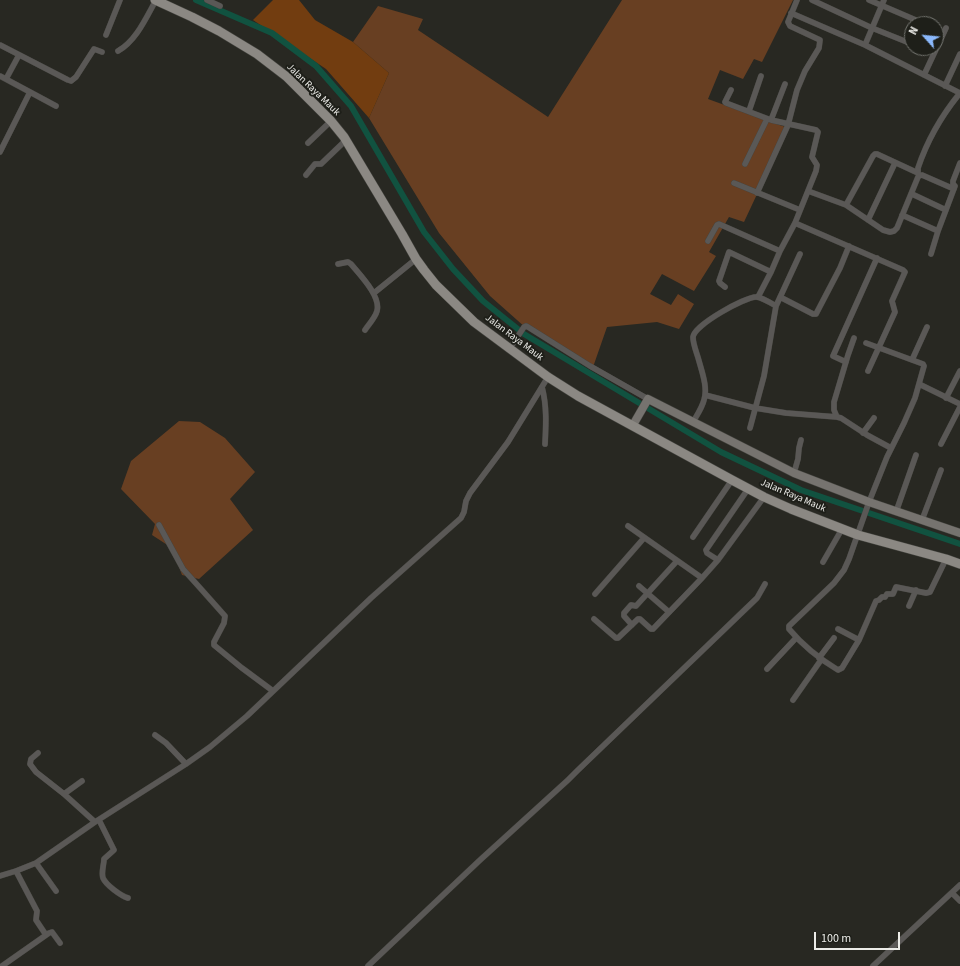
<!DOCTYPE html>
<style>
body{margin:0}
#map{position:relative;width:960px;height:966px;overflow:hidden;background:#282822;font-family:"Source Sans 3",sans-serif}
canvas{display:block}
.north{position:absolute;left:904px;top:16px;width:40px;height:40px;box-sizing:border-box;background:#1e1f19;border:1px solid #70716c;border-radius:50%;rotate:297deg;font-size:11px;font-weight:700;line-height:16px;text-align:center;color:#ecece8}
.north::after{content:'';display:block;margin:auto;width:14px;height:18px;background:#8bb9fc;clip-path:polygon(50% 0,100% 100%,50% 72%,0 100%)}
.scale{position:absolute;left:814px;top:932px;width:86px;height:18px;box-sizing:border-box;border:2px solid #ecece8;border-top:0;padding-left:5px;font-size:12px;line-height:14px;white-space:nowrap;color:#ecece8;-webkit-text-stroke:3px #1e1f19;paint-order:stroke}
</style>
<div id="map">
<canvas width="960" height="966"></canvas>
<div class="north">N</div>
<div class="scale">100 m</div>
</div>
<script>
const c = document.querySelector('canvas').getContext('2d');
c.lineJoin = 'round';
function paint(path, color) {
  c.fillStyle = color;
  c.fill(path, 'evenodd');
}
function strokePath(path, color, width, dash) {
  c.strokeStyle = color;
  c.lineWidth = width;
  c.lineCap = dash ? 'butt' : 'round';
  c.setLineDash(dash || []);
  c.stroke(path);
}
function label(font, color, halo, rows, align = 'center') {
  c.font = font + ' "Source Sans 3",sans-serif';
  c.lineWidth = 4;
  c.setLineDash([]);
  c.textBaseline = 'middle';
  c.strokeStyle = halo;
  c.fillStyle = color;
  for (const [text, x, y, turn = 0] of rows) {
    c.save();
    c.translate(x, y);
    c.rotate((+turn || 0) * Math.PI / 180);
    c.textAlign = isNaN(turn) ? turn : align;
    if (halo) c.strokeText(text, 0, 0);
    c.fillText(text, 0, 0);
    c.restore();
  }
}
paint(new Path2D(`
 M622,0H793L762,62L754,59L743,79L720,70L708,99L788,128L744,222L729,217L709,252L716,256L694,291L662,274L650,294L671,305L678,294L694,304L679,329L657,322L607,327L592,370L526,328L490,296L439,233L369,118L389,73L353,42L378,6L423,19L418,30L548,117Z
 M179,421L200,422L225,438L255,472L230,499L253,530L199,579L182,575L172,548L152,535L155,524L121,489L131,461Z`), '#683f22');
paint(new Path2D(`
 M273,0H299L315,20L353,42L389,73L369,118L326,69L253,20Z`), '#723d10');
strokePath(new Path2D(`
 M196,0L272,33L316,66L351,106L424,232L453,269L483,301L524,334L721,452L801,490L960,544`), '#115240', 6);
const street = new Path2D(`
 M207,0L220,6
 M812,0L872,28L912,44
 M869,0L925,24
 M791,13L865,45L960,93
 M106,35L120,0
 M0,45L68,80L71,81L76,77L94,49L102,52
 M865,45L884,0
 M118,51C136,41 146,18 156,0
 M924,75L946,28
 M0,76L56,106
 M6,79L19,55
 M945,86L960,54
 M731,90L725,102L726,103L771,120L816,130L818,132L812,157L817,165L816,171L795,223L780,251L771,272L758,297
 M749,111L761,76
 M771,120L785,84
 M308,143L331,121
 M0,152L30,92
 M745,164L767,119
 M306,175L315,164H321L346,140
 M919,176L922,175L954,189
 M734,183L800,210
 M808,191L846,205L883,230L890,232L894,231L897,228L918,177L919,176L918,173V168C927,141 942,115 960,93
 M757,193L788,125L797,90L805,71L819,48L820,40L790,26L788,22L797,0
 M912,194L946,210
 M846,205L873,156L875,154H877L918,173
 M902,215L938,231
 M868,220L895,163
 M795,223L903,270L905,272L892,301L895,312L868,371
 M708,241L717,225L719,224L780,251
 M931,254L938,231L955,186L953,184V181L960,163
 M338,264L348,262L351,264C360,275 381,296 377,311C375,318 369,324 365,330
 M725,287L720,283L719,281L729,252L771,272
 M374,293L416,259
 M780,297L813,314H816L840,268L849,246
 M510,348L524,327L526,326L528,327L590,366L648,399
 M912,360L927,327
 M846,362L833,356L877,258
 M919,384L960,404
 M542,387C547,406 546,425 545,444
 M705,395L755,408L786,413L837,417L841,418L867,435L891,448
 M946,398L960,371
 M837,417L834,410V402L848,355L854,338
 M693,422C697,415 702,408 704,400C708,388 702,372 699,361C697,353 693,345 693,337C694,325 745,297 756,297C761,297 771,303 776,306
 M750,428L764,376L776,306L800,254
 M863,433L874,418
 M941,444L960,407
 M794,473L798,459L799,448L801,440
 M896,512L916,455
 M922,520L941,470
 M159,525L183,569L201,589L225,616L224,623L214,642V645L242,668L273,691
 M628,526L702,578
 M693,537L732,480
 M718,560L707,553L706,550L748,489
 M823,562L842,529
 M639,586L669,612
 M595,594L644,538
 M909,606L916,590
 M594,619L616,638H618L638,619H640L651,629H653L702,578L718,560L764,497
 M632,625L624,616V613L631,605L636,606L677,561
 M838,629L859,640L842,668L838,670C818,658 804,647 789,629V626L834,583L844,570L849,559L869,502L887,457L904,423L915,398L924,366L923,364L866,343
 M859,640L876,601L879,600L882,597H885L887,594H893L896,587L926,593L930,592L946,559
 M819,658L834,638
 M767,669L796,638
 M793,700L821,660
 M155,735L166,743L186,764
 M38,753L31,759L30,764L36,772L64,794L95,822
 M64,794L82,781
 M99,820L114,850L104,859C104,865 101,872 103,878C106,885 121,896 128,898
 M36,863L56,891
 M16,871L37,911L36,920L46,935
 M0,876L16,871L36,863L95,822L186,764L210,747L247,716L371,598L461,518L464,512L466,501L470,493L508,442L548,377
 M952,893L960,901
 M2,966L49,933L52,932L60,943
 M368,966L479,861L568,780L577,771L757,598L765,584
 M873,966L960,885`);
const secondary = new Path2D(`
 M633,425L648,399L794,473L869,502L960,533`);
const primary = new Path2D(`
 M155,0L192,17L219,31L257,54L287,77L331,121L344,137L402,234L416,259L424,270L436,285L474,322L548,377L578,396L732,480L764,497L791,509L858,535L946,559L960,564`);
strokePath(street, '#43433e', 6);
strokePath(secondary, '#43433e', 9);
strokePath(primary, '#43433e', 10);
strokePath(street, '#5a5856', 5.5);
strokePath(secondary, '#76736f', 8);
strokePath(primary, '#8b8883', 9);
label('10px', '#ecece8', '#1e1f19', [
 ["Jalan Raya Mauk",313,90,44],
 ["Jalan Raya Mauk",514,338,37],
 ["Jalan Raya Mauk",793,496,23]
]);
</script>
